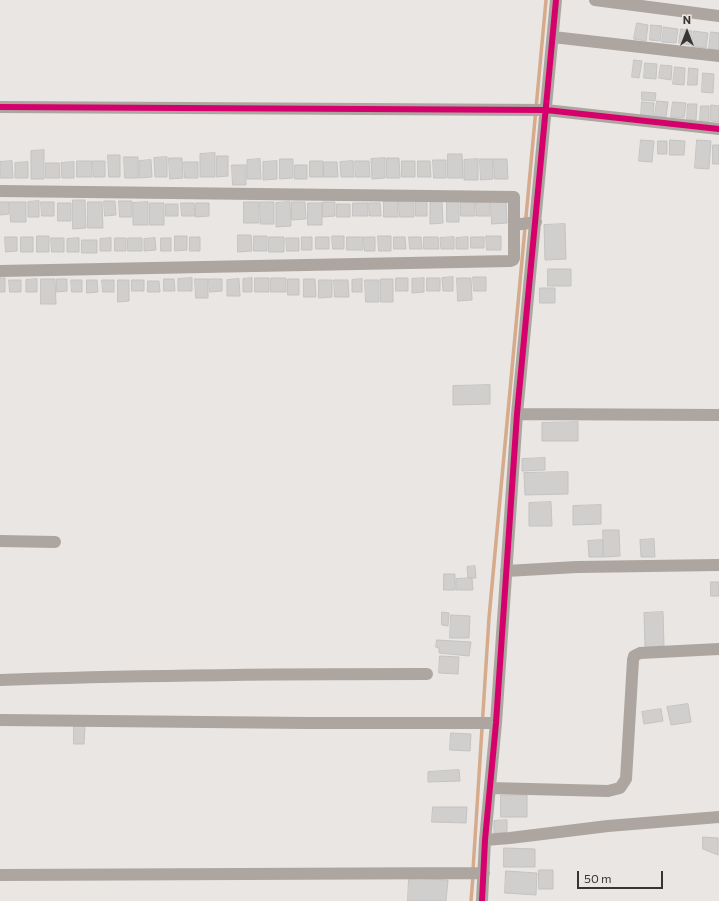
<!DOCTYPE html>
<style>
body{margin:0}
#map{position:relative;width:719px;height:901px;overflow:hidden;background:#e9e6e3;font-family:Commissioner,sans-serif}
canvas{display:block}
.north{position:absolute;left:667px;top:12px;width:40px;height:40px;-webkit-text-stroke:3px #ebe5e1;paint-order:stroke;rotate:0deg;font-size:11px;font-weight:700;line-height:16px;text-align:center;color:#373534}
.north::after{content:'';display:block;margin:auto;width:14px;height:18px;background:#373534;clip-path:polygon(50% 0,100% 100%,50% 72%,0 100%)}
.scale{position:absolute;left:577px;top:871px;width:86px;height:18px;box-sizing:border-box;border:2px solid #373534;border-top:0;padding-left:5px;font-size:12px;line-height:14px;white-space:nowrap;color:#373534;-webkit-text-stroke:3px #ebe5e1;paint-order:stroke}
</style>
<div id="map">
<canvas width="719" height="901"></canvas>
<div class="north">N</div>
<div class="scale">50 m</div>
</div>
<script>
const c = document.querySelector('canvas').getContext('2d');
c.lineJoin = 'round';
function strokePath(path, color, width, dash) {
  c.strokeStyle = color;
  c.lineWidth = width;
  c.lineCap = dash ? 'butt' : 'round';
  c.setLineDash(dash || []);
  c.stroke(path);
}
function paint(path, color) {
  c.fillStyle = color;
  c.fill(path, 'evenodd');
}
strokePath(new Path2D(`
 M473,870L489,618L546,0
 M471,901L473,876`), '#d5ab8c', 3.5);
const building = new Path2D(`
 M637,23L648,25L646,41L634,39Z
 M651,25L662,26L660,41L650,40Z
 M664,27L678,29L676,43L662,42Z
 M681,29L692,31L690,45L679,43Z
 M694,31L708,33L706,48L692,46Z
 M711,32L719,33V50L709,49Z
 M634,60L642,61L639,78L632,77Z
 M645,63L657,64L656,79L644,78Z
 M661,65L672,66L671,80L659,78Z
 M675,67L685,68L684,85L673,84Z
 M689,68L698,69L697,85H688Z
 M703,73L714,74L713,93L702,92Z
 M642,92L656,93L655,101L642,100Z
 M657,101L668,102L666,117L655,116Z
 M642,102L654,103L653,117L641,115Z
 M673,102L686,103L684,118L671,117Z
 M688,104H697L696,120L687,119Z
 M711,105L719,106V122L711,121Z
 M701,106H709V122L700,121Z
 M641,140L654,141L652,162L639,161Z
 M670,140L685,141L684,155H670Z
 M697,140L711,141L709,169L695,168Z
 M658,141H667V154H658Z
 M713,145H719V164H713Z
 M44,150V179H31V151Z
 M215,153V177H200V154Z
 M448,154H462L463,178H448Z
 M108,155H120V177H109Z
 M217,156H228V176L217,177Z
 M124,157H138V178H125Z
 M167,157V177H155L154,158Z
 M169,158H182L183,178L170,179Z
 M385,158V178L372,179L371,159Z
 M387,158H399L400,178H387Z
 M260,159L261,179H247V160Z
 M280,159H293V178L280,179Z
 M478,159V180H464V160Z
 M480,159H493V179L481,180Z
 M494,159H507L508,179H495Z
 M151,160L152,177L139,178V161Z
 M433,160H446V178H434Z
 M12,161L13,178H0V162Z
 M77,161H92V177H77Z
 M93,161H105V177H94Z
 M277,161V179L263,180V162Z
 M310,161H323V177H310Z
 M353,161L354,177H341L340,162Z
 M355,161H369L370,177H356Z
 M402,161H415V177H402Z
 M418,161H430L431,177H418Z
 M28,162V178H15V163Z
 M74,162V178H62L61,163Z
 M184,162H198V178H185Z
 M324,162H337L338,177H324Z
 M46,163H59L60,178H46Z
 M232,165H246V185H233Z
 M295,165H307V179H295Z
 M73,200H85L86,228L73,229Z
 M39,201V217H28V202Z
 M104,201H115L116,215L105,216Z
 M119,201H132V217H120Z
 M384,201H398V217H384Z
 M399,201H414V217H400Z
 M416,201H427V216H416Z
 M442,201L443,223L430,224V202Z
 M447,201H459V222H447Z
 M491,201H506L507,223L492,224Z
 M0,202H9V214L0,215Z
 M10,202H26V222H11Z
 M41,202H54V216H42Z
 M88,202H102L103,228H88Z
 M148,202V225H133V203Z
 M244,202H259V223H244Z
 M260,202H274V224H261Z
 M290,202L291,226L276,227V203Z
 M292,202H305L306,219L292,220Z
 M323,202H335V216L323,217Z
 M461,202H475V216H461Z
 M476,202H490V216H477Z
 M58,203H71V221H58Z
 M150,203H164V225H150Z
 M181,203H194L195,216H182Z
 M196,203H209V216L196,217Z
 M308,203H322V225H308Z
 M353,203H368V216H353Z
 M369,203H380L381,216H370Z
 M166,204H178V216H166Z
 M337,204H350V217H337Z
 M565,224L566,259L545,260L544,225Z
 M238,235H251L252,251L238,252Z
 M37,236H49V252H37Z
 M175,236H187V250L175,251Z
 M254,236H267V251H254Z
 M332,236H344V249H333Z
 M378,236H391V251H379Z
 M486,236H501V250H487Z
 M5,237H17V251L6,252Z
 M21,237H33V252H21Z
 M190,237H200V251H190Z
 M269,237H284V252H269Z
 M302,237H312V250H302Z
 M316,237H329V249H316Z
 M347,237H363V250H347Z
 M364,237H375V251H365Z
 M394,237H405L406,249H394Z
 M409,237H421L422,249H410Z
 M424,237H438L439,249H424Z
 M454,237V249H441L440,238Z
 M468,237V249H456V238Z
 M471,237H484V248H471Z
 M51,238H64V252H52Z
 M79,238V252H67V239Z
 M111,238V251H100V239Z
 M115,238H126V251H115Z
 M128,238H142V251H128Z
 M155,238L156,250L144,251V239Z
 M161,238H171V251H161Z
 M286,238H299V251H287Z
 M82,240H97V253H82Z
 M548,269H571V286H548Z
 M453,277V291H443L442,278Z
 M473,277H486V291H474Z
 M0,278H5V292H0Z
 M192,278V291H178V279Z
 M252,278V292H243V279Z
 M255,278H269V292H255Z
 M271,278H286V292H271Z
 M396,278H408V291H396Z
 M424,278V292L412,293V279Z
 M427,278H440V291H427Z
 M457,278H471L472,300L458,301Z
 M37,279V292H26V280Z
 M41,279H55L56,304H41Z
 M57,279H67V291L57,292Z
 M164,279H174L175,291H164Z
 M195,279H208V298H196Z
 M209,279H222V291L210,292Z
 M239,279L240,296H227V280Z
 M288,279H299V295H288Z
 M304,279H315L316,297H304Z
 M362,279V292H352V280Z
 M381,279H393V302H381Z
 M9,280H21V292H10Z
 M71,280H82V292H72Z
 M87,280H97L98,292L87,293Z
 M102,280H114V292H103Z
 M118,280H129V301L118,302Z
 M132,280H144V291H132Z
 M319,280H332V297L319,298Z
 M334,280H348L349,297H335Z
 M365,280H379V302H366Z
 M148,281H159L160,292H148Z
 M540,288H555V303H540Z
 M490,385V404L453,405V386Z
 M578,422V441H542V423Z
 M545,458V470L522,471V459Z
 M568,472V494L525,495L524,473Z
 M551,502L552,526H529V503Z
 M601,505V524L573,525V506Z
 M603,530H619L620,556L604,557Z
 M654,539L655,557H641L640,540Z
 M603,540V557H589L588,541Z
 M475,566L476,578H468L467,567Z
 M444,574H455V590H444Z
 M472,578L473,590H456V579Z
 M711,582H719V596H711Z
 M442,612L449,613L448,626L442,625Z
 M663,612L664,646L645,647L644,613Z
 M451,615L470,616L469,638H450Z
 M437,640L471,642L469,656L439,653V648L436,647Z
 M440,656L459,657L458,674L439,673Z
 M688,704L691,722L671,725L667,707Z
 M661,709L663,721L644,724L642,712Z
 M74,726H85L84,744H74Z
 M451,733L471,734L470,751L450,750Z
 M459,770L460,781L428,782V772Z
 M501,795H527V817H501Z
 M433,807H467L466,823L432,822Z
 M507,820V833H494V821Z
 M703,837L718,838V855L703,849Z
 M504,848L535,849V867H504Z
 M539,870H553V889H539Z
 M506,871L537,873L536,895L505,893Z
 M409,878L448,880L446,901H408Z`);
paint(building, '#d1cfcd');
strokePath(building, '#c5c3c1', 1);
strokePath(new Path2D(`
 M595,0L719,16
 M553,37L719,56
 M0,107L546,110L719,129
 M0,191L514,197V225L536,222
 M0,271L510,261L513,260L514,258V225
 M517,414L719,415
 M0,541L55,542
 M506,571L577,567L719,565
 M0,680C142,675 285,674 427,674
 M0,720L308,723H496
 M490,788L608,791L620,788L626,779L633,660L634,656L640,653L719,649
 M485,840L510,838L608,826L719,817
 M0,875L484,873
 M482,901L485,840L496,723L517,414L556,0`), '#ada59f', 12);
strokePath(new Path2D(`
 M0,107L546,110L719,129
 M482,901L485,840L496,723L517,414L556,0`), '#d6006c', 6);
</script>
